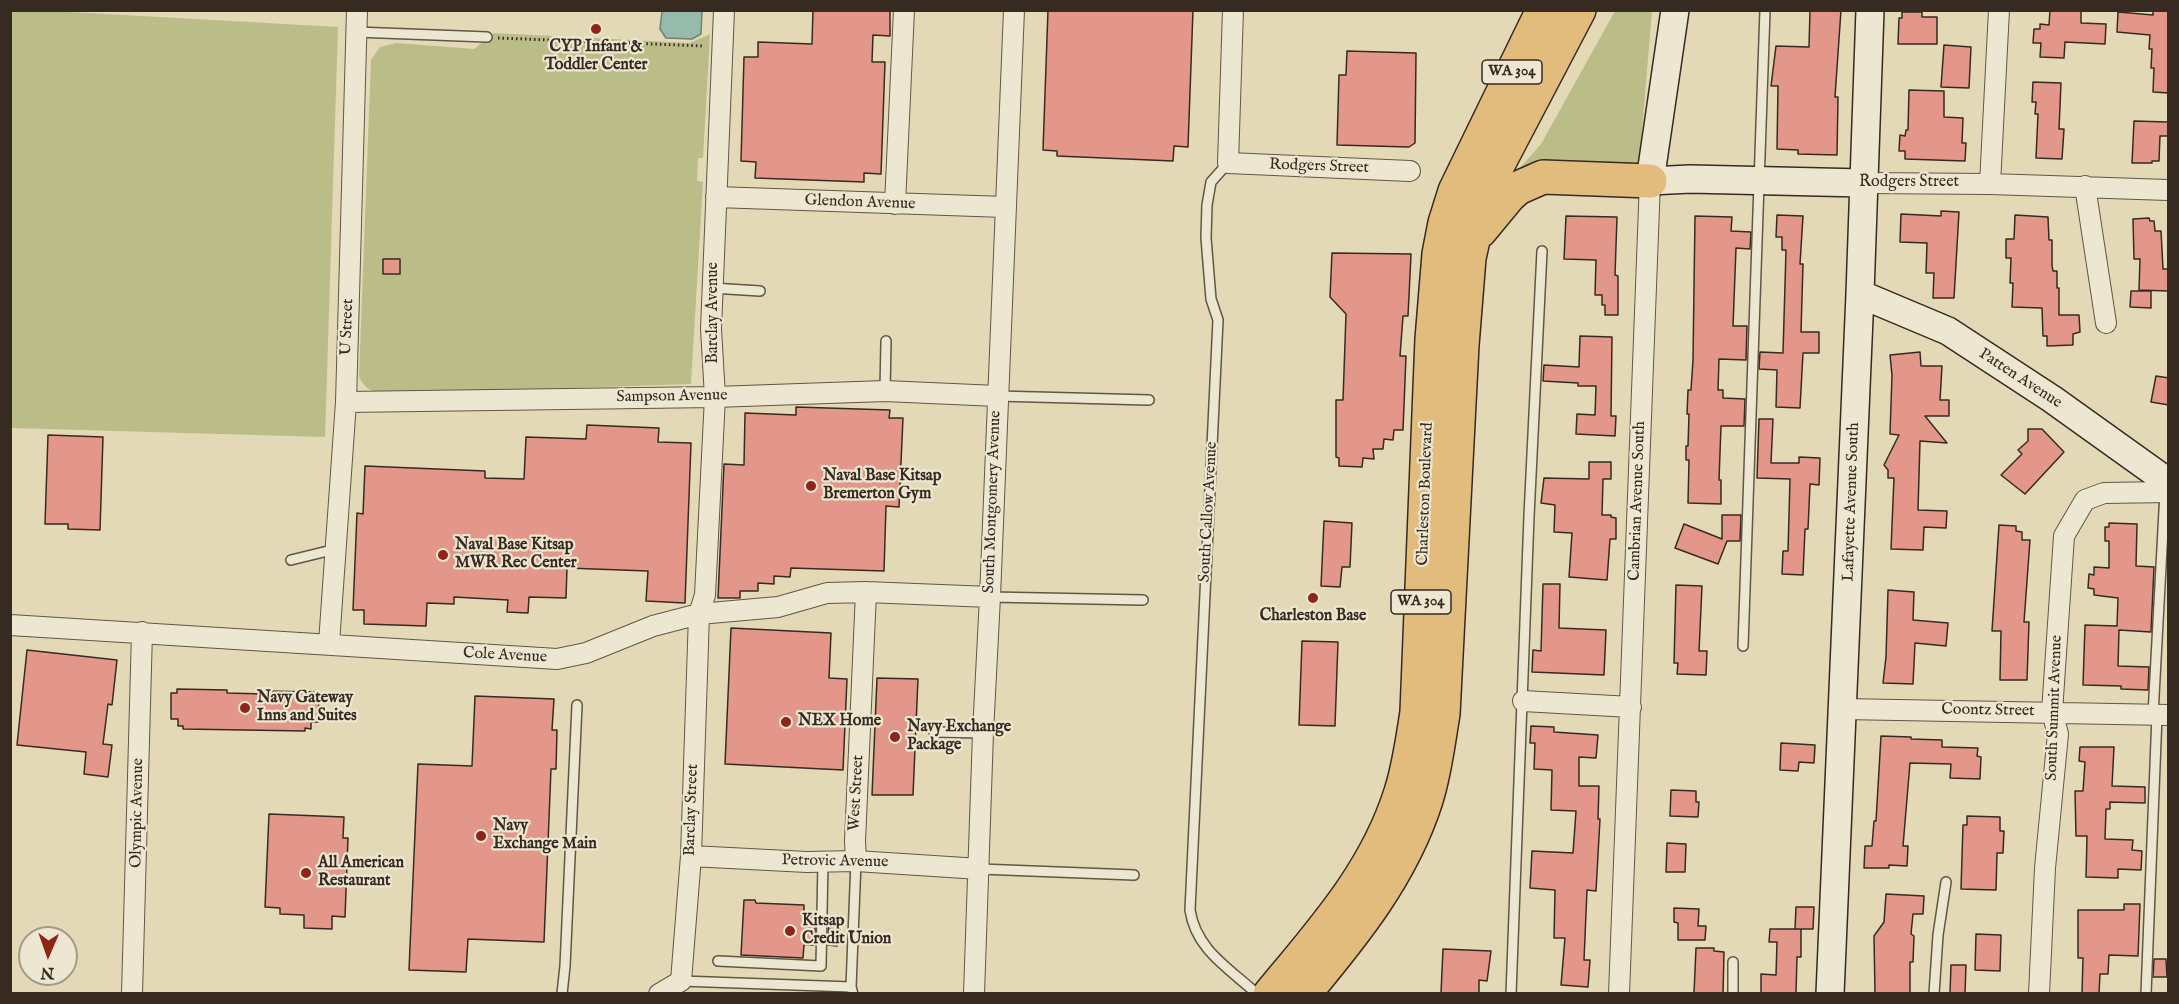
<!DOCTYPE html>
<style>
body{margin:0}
#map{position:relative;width:2179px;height:1004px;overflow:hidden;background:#e3d9b7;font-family:"IM FELL English",serif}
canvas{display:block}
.frame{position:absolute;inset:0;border:12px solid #372a21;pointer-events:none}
.north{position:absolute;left:18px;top:926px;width:60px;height:60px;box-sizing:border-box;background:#ede6d0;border:2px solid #a49b8a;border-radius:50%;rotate:182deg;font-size:16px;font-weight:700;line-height:24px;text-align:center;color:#372a21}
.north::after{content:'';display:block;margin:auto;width:21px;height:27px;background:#8f2418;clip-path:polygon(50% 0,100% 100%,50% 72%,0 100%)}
</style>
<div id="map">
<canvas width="2179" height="1004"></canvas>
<div class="frame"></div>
<div class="north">N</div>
</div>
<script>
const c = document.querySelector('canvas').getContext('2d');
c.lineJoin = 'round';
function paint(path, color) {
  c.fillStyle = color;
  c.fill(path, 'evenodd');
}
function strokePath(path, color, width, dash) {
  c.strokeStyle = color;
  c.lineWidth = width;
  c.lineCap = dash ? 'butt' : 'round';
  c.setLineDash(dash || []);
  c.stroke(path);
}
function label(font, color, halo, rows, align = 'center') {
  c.font = font + ' "IM FELL English",serif';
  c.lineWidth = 4.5;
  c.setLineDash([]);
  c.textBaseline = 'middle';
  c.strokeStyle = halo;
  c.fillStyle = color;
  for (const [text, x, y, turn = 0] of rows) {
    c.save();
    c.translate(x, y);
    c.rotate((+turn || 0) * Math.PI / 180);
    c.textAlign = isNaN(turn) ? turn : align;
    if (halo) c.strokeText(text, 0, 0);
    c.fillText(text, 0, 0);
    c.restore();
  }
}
paint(new Path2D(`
 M11,10L53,11L338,27L325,437L11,428Z
 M1615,11H1652L1639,167L1519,174V169L1541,144Z
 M494,33L690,43L710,34L703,158H698L697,181L703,182L691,384L389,394C374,392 365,391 359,376L371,60L380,47L396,43L474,49Z`), '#bbbd89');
const water = new Path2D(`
 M662,11H702L701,34L692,39L666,38L660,29Z`);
paint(water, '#96bbaa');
strokePath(water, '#708173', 1.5);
const building = new Path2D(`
 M813,10H890V36L873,35L872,62H885L881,174L864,173V182L755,178L756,162L741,161L744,57H758V42L812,44Z
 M1048,10H1193L1188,147L1174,146L1173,161L1057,156V151L1043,150Z
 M1810,10H1841L1835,97H1838L1837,155L1798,154V150L1777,149L1778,86H1771L1776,46L1809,47Z
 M2050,10H2081V23L2106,24L2105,44L2065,42L2064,58L2040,57L2041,43H2033L2034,29H2040V24L2049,25Z
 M2153,10H2169V93L2153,92L2154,68H2151L2152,49H2149L2150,35L2117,32L2118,12L2153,15Z
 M1902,12H1922V17H1937V44H1898L1899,18H1902Z
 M1944,45L1971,47L1969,88L1941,87Z
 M1347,51L1416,53L1415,143L1409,147L1337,145L1339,75H1346Z
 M2033,82L2061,83L2059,129H2064L2062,159L2036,158L2038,114H2035L2036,102H2032Z
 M1909,90L1944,91V117L1963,118L1962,143H1966L1965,161L1905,159V151H1899L1900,135L1905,136L1906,130H1908Z
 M2134,121L2168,122V136H2160L2159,161H2152V163H2132Z
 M1941,211L1959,212L1954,298H1933L1934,273H1926L1927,243L1900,242L1901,214L1941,216Z
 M1777,215L1803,216L1800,264H1803L1801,332H1819V353H1803L1800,408L1776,407L1777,370L1759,369L1760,352L1783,353L1786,250H1782V237H1776Z
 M2015,215L2048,217L2049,240H2052V265L2053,271H2057V288H2059V315H2079L2080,332L2073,334V345L2047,346V336H2043L2042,308L2012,307L2013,283H2010L2011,258H2006V239H2014Z
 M1566,216L1617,217L1615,275L1618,276V315H1605V305H1602V295H1595L1596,260L1564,259Z
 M1695,216L1732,217L1731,231L1751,232L1750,249L1736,248L1733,326H1747L1746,360L1719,359L1718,390H1723V398L1745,399L1744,426H1721L1719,480H1721V504L1688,503L1689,460H1686V446H1688L1689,414H1687L1688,390H1691L1693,360Z
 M2149,218L2150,221H2154L2155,231H2161L2163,269H2169V291L2139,290L2140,259H2134L2133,219Z
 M1332,253L1411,254L1408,316H1403L1400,356H1406L1403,430H1394L1393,440L1384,439L1383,449H1373L1374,459L1363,458L1362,467L1339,466V458L1336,457V400H1343L1346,314L1330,297Z
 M383,259H400V274H383Z
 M2131,291H2151V308L2130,307Z
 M1580,336L1612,337L1611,416H1616L1615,436L1576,434L1577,414L1595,415L1596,386H1578V383L1543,381L1544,365L1579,367Z
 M1920,352L1921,366H1942L1940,400H1949V416H1925L1947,443L1920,441L1918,510L1947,511L1946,528L1924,527L1923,550L1891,549L1894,478H1888V470L1884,465L1899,435L1890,434L1892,375L1890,355Z
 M2156,376L2169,378V405L2151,402Z
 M796,407L890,410L889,418H903L899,507L886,506L884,571L791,568L790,577L774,576V584L758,583V591H740V598H718L724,464L744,465L745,413L796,415Z
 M1759,419H1773L1771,463H1799V457L1820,458L1819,485L1810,484L1808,529H1805L1803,575L1782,574L1783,551H1788L1790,479L1757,478Z
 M587,425L659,428L658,442L691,443L685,603L646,601L648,571L567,568L566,598L529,597L528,613L507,612L508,600L454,597V604L427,603L426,626L364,624V610H353L357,513L363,514L365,466L485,471V478L524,479L526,437L586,439Z
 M2028,429H2042L2064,452L2025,494L2001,475L2022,454L2018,450L2028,441Z
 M48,435L103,437L100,530L68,529V524H45Z
 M1589,462H1611V479H1603L1602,515H1611V517L1616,518V539H1610L1607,580L1569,577L1572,533L1554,532L1555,505L1541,503L1544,478L1589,479Z
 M1722,515H1741L1740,541H1727L1718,564L1675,548L1684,524L1722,539Z
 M1324,521L1352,523L1350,567H1342L1340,587L1321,586Z
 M2109,523L2137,524L2136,566L2154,567L2151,632L2119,630L2118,666L2149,667L2148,690L2121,689V686L2083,685L2085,625L2117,626L2118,598L2094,595V589L2088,588L2089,574L2094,575V567L2109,568V541H2105V527H2109Z
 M1999,525L2016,526V531L2022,532V540H2030L2024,622H2029L2027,680H2000L2001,631H1992Z
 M1543,584H1560L1559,628L1606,630L1604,675L1532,672L1533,650L1541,651Z
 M1676,585L1702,586L1699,651H1707L1706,675L1677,674L1678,663H1674Z
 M1888,590L1914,592L1913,620L1948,623L1946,646L1915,643L1913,684L1883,683L1886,657Z
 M731,628L831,633L829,678L847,679L843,770L725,764Z
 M1302,641L1338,642L1335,726L1299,725Z
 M27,650L117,660L112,705L108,704L103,744L112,745L108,777L84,774L86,752L17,745Z
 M877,678L918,679L913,795H872Z
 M177,689L227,690V693L265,694V691L314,692V698H319L318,722H311V729L305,728V731L183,729V726H178V719H171V693H177Z
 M475,696L554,699L552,730H557L556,769H551L544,942L468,939L466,972L409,970L418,764L472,766Z
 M1531,726L1554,727V732L1598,735L1596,758L1579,757V786H1599L1598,819H1600L1596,891L1587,890L1584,960H1590L1588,987L1561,985L1565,938H1554L1555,890L1530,888L1532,851L1573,853L1576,811L1551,810L1552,770L1534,769L1535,743H1530Z
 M1881,736L1911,737V739L1942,740V747L1978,748L1977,756L1981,757L1980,779L1950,778L1951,764L1910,763L1903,846H1908L1907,866L1889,865V868H1864L1865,846H1872L1874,821H1876Z
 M1781,743L1815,745L1814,763L1799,762L1798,771L1780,770Z
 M2080,747H2114L2112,786L2145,787V803L2110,802V809H2106L2105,839L2133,840L2132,850L2142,851L2141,870L2118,869V878L2086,877L2087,836H2076L2075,791H2083L2085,762L2079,761Z
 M1671,790L1696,791V802H1699L1698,817L1670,816Z
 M269,814L344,817L343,838H348L345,917L332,916V929L304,928V915L280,914V908L265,907Z
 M1967,816L2000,817V831H2004L2003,853H1997L1996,890L1961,889L1963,825H1967Z
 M1667,843L1686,844L1685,872H1666Z
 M1886,894L1924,896L1923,914H1913L1911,934L1914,936L1913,962H1910V993H1875L1874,936L1884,922Z
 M744,900H755L756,903L804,905V917H815V945H804L803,958L741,955Z
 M2124,904H2140L2138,956L2109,955L2108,974H2100L2099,993H2082L2083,958H2078V910H2124Z
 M1796,907H1814L1813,929H1795Z
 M1674,908L1699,909L1698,926H1706L1705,940H1678V923L1674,922Z
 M829,918H838L837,946L828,945Z
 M1770,929H1801V957H1797L1796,993H1761V974L1776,975L1777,942H1769Z
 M1976,934L2001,935L2000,971L1975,970Z
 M1696,948H1714V951L1724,952L1723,993H1694Z
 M1443,949L1491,951L1487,981L1479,980V993H1441Z
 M2154,959H2166L2167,977H2153Z
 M1951,965H1966L1965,993H1950Z`);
paint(building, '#e2978a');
strokePath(building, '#372a21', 1.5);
const lane = new Path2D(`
 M356,32L487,37
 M1228,163L1211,182L1207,205L1206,238L1211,299L1218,320L1190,910C1196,950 1229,968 1257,994
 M712,288L760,291
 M885,391L886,341
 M997,396L1149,400
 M291,560L336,549
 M990,597L1143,600
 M1743,646L1765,10
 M2153,715L2165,492
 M934,732L983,733
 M980,869L1134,875
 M718,961L821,966L823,862
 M681,981L851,987
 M562,994L565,966L577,705
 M853,994L851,987L856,861
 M1511,994L1529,516L1542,251
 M1733,994V962
 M1934,994L1938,935L1946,882
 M2146,994L2157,715`);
const street = new Path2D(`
 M1233,10L1228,163L1410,171
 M1863,183L1990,184L2168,190
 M1990,184L1999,10
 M2085,186L2106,323
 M716,197L1005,207
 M895,204L904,10
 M346,402L715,397L885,391L997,396
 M10,625L557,659L586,653L653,626L699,614L778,607L827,593L866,592L990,597
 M329,643L346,402L357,10
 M1523,701L1631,707
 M1843,709L2168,715
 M691,856L807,862L856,861L980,869
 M856,861L855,841L866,592
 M132,994L142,632
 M659,994L681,981L691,856L699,614L705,595L715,397L711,329L724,10
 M974,994L983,733L990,597L1014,10
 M1619,994L1650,181
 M2039,994L2045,868L2058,734L2052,712L2064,536L2085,500L2104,493L2168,492`);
const secondary = new Path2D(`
 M1675,10L1650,181L1690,179L1863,183
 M1860,294L1948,331L2052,399L2168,482
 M1830,994L1860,294L1870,10`);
const highway = new Path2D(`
 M1480,231L1509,196L1518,188L1543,177L1650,181
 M1270,994C1322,931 1376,872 1401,792C1409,767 1413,739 1417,712L1432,339L1439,254L1445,223L1455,191L1543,10
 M1304,994C1354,934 1402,875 1426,800C1435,772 1438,743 1443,714L1462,345L1469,258L1478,217L1492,176L1579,10`);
strokePath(lane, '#625646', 12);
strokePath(street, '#625646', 22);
strokePath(secondary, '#372a21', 30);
strokePath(highway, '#372a21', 36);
strokePath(new Path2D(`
 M498,38L704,46`), '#372a21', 3, [1.5, 3]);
strokePath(lane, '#ede6d0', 9);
strokePath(street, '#ede6d0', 20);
strokePath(secondary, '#ede6d0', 27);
strokePath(highway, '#e2bc7c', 33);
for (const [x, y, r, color] of [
 [596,29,6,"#8f2418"],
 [811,486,6,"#8f2418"],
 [443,555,6,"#8f2418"],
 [1313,598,6,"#8f2418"],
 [245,708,6,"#8f2418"],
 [786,722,6,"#8f2418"],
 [895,737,6,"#8f2418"],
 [481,836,6,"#8f2418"],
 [306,873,6,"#8f2418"],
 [790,931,6,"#8f2418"]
]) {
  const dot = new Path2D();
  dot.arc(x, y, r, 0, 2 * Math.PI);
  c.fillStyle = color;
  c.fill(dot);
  strokePath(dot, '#ede6d0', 2);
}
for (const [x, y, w] of [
 [1512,72,60],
 [1421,602,60]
]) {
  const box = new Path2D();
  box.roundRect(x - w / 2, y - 12, w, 24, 4.5);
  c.fillStyle = '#ede6d0';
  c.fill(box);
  strokePath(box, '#372a21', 1.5);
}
label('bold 15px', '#372a21', null, [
 ["WA 304",1512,72],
 ["WA 304",1421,602]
]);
label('bold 16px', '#372a21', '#ede6d0', [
 ["CYP Infant &",596,48,"center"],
 ["Toddler Center",596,66,"center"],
 ["Naval Base Kitsap",823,477],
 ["Bremerton Gym",823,495],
 ["Naval Base Kitsap",455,546],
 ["MWR Rec Center",455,564],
 ["Charleston Base",1313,617,"center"],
 ["Navy Gateway",257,699],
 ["Inns and Suites",257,717],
 ["NEX Home",798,722],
 ["Navy Exchange",907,728],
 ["Package",907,746],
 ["Navy",493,827],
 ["Exchange Main",493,845],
 ["All American",318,864],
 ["Restaurant",318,882],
 ["Kitsap",802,922],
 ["Credit Union",802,940]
], 'left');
label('16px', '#372a21', '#ede6d0', [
 ["Rodgers Street",1319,167,2],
 ["Rodgers Street",1909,183],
 ["Glendon Avenue",860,203,2],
 ["Barclay Avenue",714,313,-90],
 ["U Street",348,327,-88],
 ["Patten Avenue",2020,379,33],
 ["Sampson Avenue",672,397,-1],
 ["Charleston Boulevard",1426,494,-88],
 ["Cambrian Avenue South",1638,501,-88],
 ["South Montgomery Avenue",993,502,-88],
 ["Lafayette Avenue South",1852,502,-88],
 ["South Callow Avenue",1209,512,-87],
 ["Cole Avenue",505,656,3],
 ["South Summit Avenue",2055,708,-88],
 ["Coontz Street",1988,711,1],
 ["West Street",857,793,-87],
 ["Barclay Street",692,810,-88],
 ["Olympic Avenue",138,813,-89],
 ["Petrovic Avenue",835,862,1]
]);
</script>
